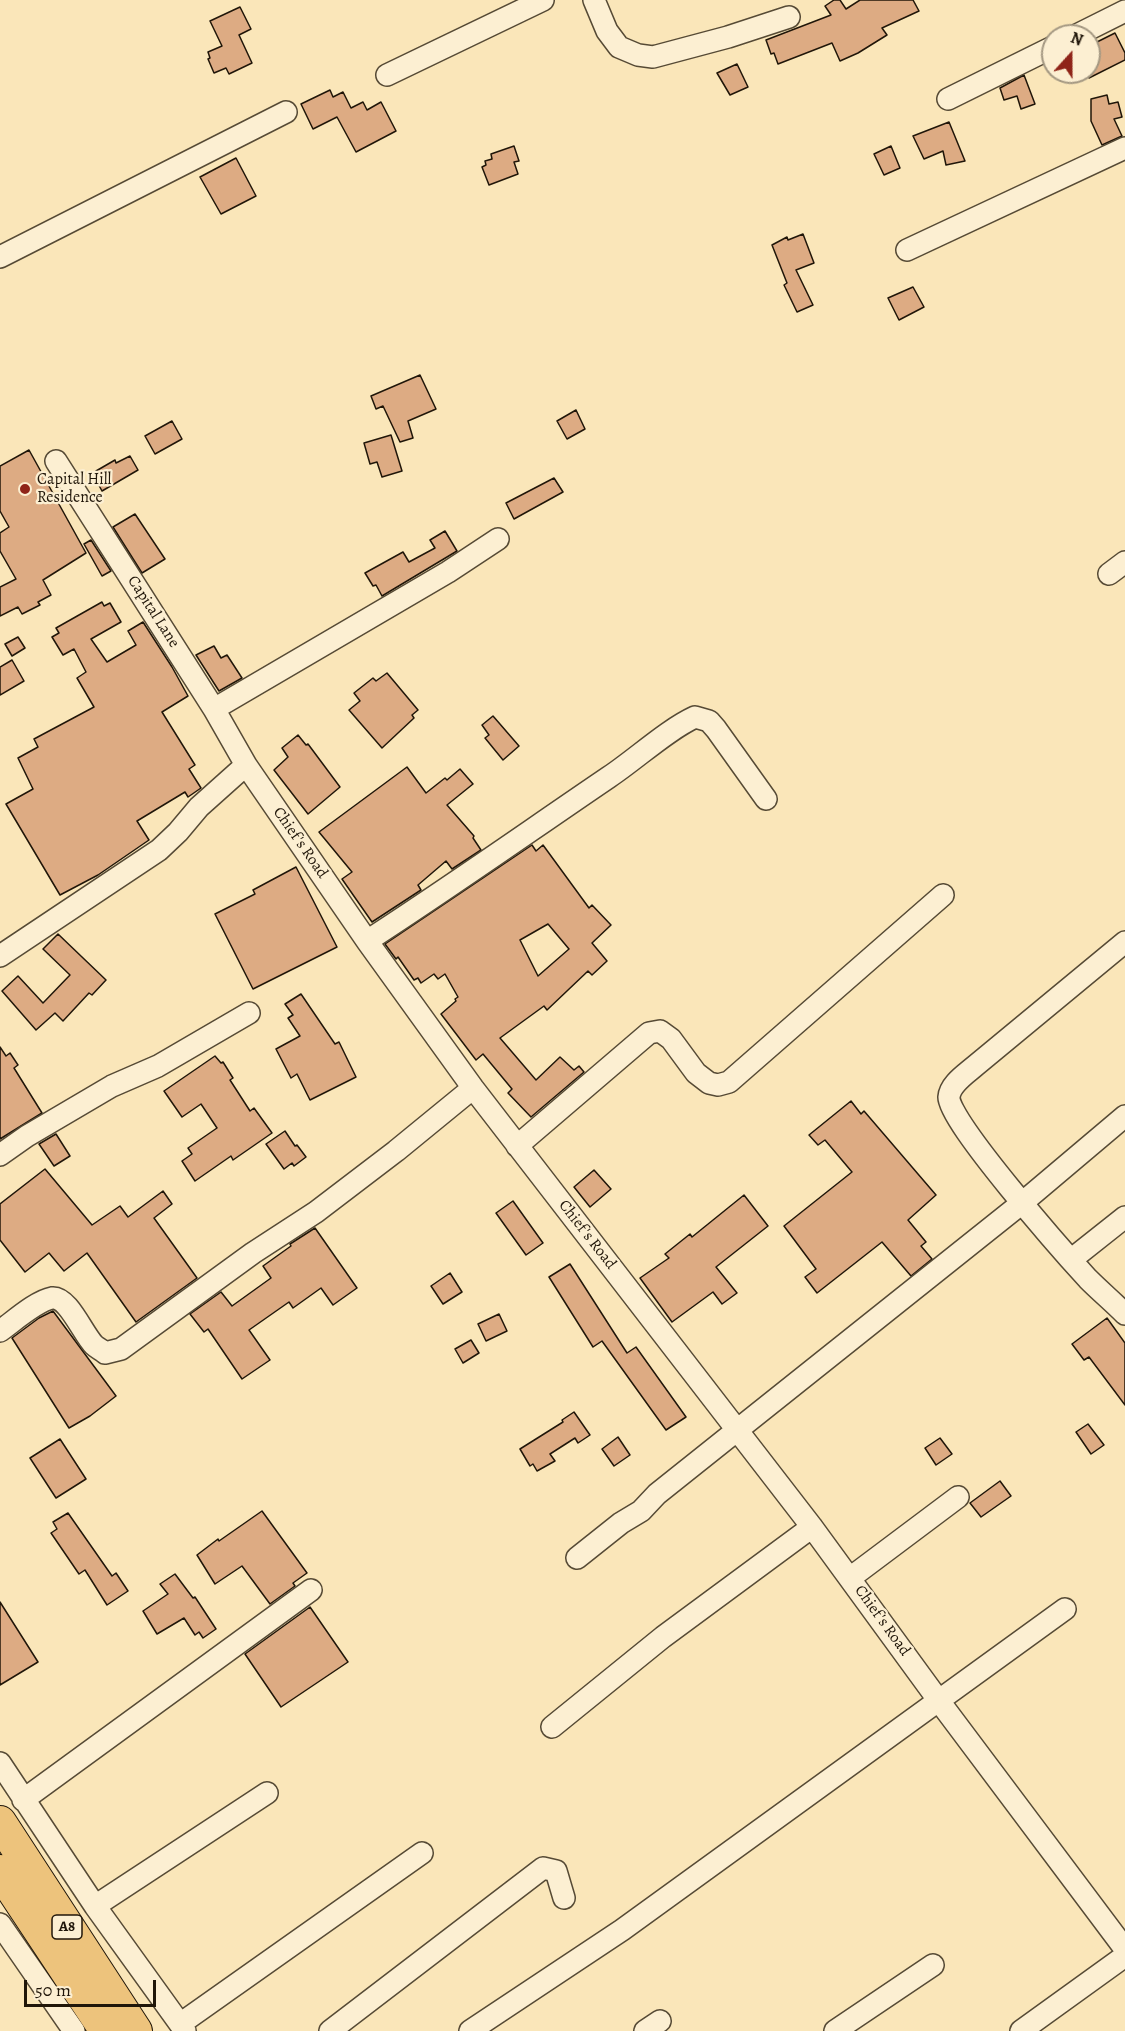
<!DOCTYPE html>
<style>
body{margin:0}
#map{position:relative;width:1125px;height:2031px;overflow:hidden;background:#fae6b9;font-family:Alegreya,serif}
canvas{display:block}
.north{position:absolute;left:1041px;top:24px;width:60px;height:60px;box-sizing:border-box;background:#fcefd2;border:2px solid #a49882;border-radius:50%;rotate:21deg;font-size:16px;font-weight:700;line-height:24px;text-align:center;color:#201609}
.north::after{content:'';display:block;margin:auto;width:21px;height:27px;background:#8f2418;clip-path:polygon(50% 0,100% 100%,50% 72%,0 100%)}
.scale{position:absolute;left:24px;top:1980px;width:132px;height:27px;box-sizing:border-box;border:3px solid #201609;border-top:0;padding-left:8px;font-size:18px;line-height:21px;white-space:nowrap;color:#201609;-webkit-text-stroke:4px #fcefd2;paint-order:stroke}
</style>
<div id="map">
<canvas width="1125" height="2031"></canvas>
<div class="north">N</div>
<div class="scale">50 m</div>
</div>
<script>
const c = document.querySelector('canvas').getContext('2d');
c.lineJoin = 'round';
function paint(path, color) {
  c.fillStyle = color;
  c.fill(path, 'evenodd');
}
function strokePath(path, color, width, dash) {
  c.strokeStyle = color;
  c.lineWidth = width;
  c.lineCap = dash ? 'butt' : 'round';
  c.setLineDash(dash || []);
  c.stroke(path);
}
function label(font, color, halo, rows, align = 'center') {
  c.font = font + ' Alegreya,serif';
  c.lineWidth = 4.5;
  c.setLineDash([]);
  c.textBaseline = 'middle';
  c.strokeStyle = halo;
  c.fillStyle = color;
  for (const [text, x, y, turn = 0] of rows) {
    c.save();
    c.translate(x, y);
    c.rotate((+turn || 0) * Math.PI / 180);
    c.textAlign = isNaN(turn) ? turn : align;
    if (halo) c.strokeText(text, 0, 0);
    c.fillText(text, 0, 0);
    c.restore();
  }
}
const building = new Path2D(`
 M834,0H840L846,9L860,0H913L919,11L882,28L887,35L858,53L840,61L832,43L778,64L774,53L771,54L766,40L831,15L825,6Z
 M240,7L251,29L239,35L252,63L229,74L226,68L214,73L208,59L210,58L208,52L222,46L210,21Z
 M1115,33L1125,53V60L1089,78V46Z
 M737,64L748,87L730,95L717,73Z
 M1024,75L1035,104L1021,109L1017,96L1004,100L1000,88Z
 M330,90L333,97L343,92L351,108L363,102L367,110L381,102L396,131L356,152L337,117L313,129L301,104Z
 M1107,95L1109,104L1118,102L1122,117L1114,119L1122,136L1102,145L1091,121V99Z
 M949,122L965,161L946,165L943,151L924,159L913,136Z
 M514,146L519,161L514,162L518,174L489,185L482,167L486,165L485,161L492,159L491,154Z
 M891,146L900,168L884,175L874,154Z
 M236,158L256,196L221,214L200,177Z
 M803,234L814,263L796,270L813,305L797,312L784,285L787,283L772,245L787,237L788,240Z
 M913,287L924,307L899,320L888,298Z
 M420,375L436,409L408,421L413,438L400,442L383,406L376,409L371,396Z
 M576,410L585,429L567,439L557,421Z
 M172,421L182,439L155,454L145,436Z
 M391,435L402,471L382,477L377,462L370,464L364,443Z
 M29,450L86,553L43,580L51,595L38,602L40,605L22,614L18,607L0,616V587L16,579L0,551V533L9,527L0,511V466Z
 M130,456L138,470L102,491L95,478L99,475L96,471L115,460L116,463Z
 M554,478L563,492L514,519L506,503Z
 M135,514L165,559L142,573L113,527Z
 M445,531L457,551L382,596L376,585L373,586L365,573L403,552L409,562L435,548L430,540Z
 M91,540L111,571L102,576L84,544Z
 M102,602L104,606L110,603L121,622L91,639L107,662L136,645L128,631L143,622L172,667L188,696L162,712L195,765L189,769L201,788L188,797L185,792L137,821L149,840L98,875L60,895L6,804L33,789L18,758L38,747L34,739L94,707L77,678L86,672L74,649L63,655L52,637L59,633L56,628Z
 M18,637L25,648L12,656L5,644Z
 M214,646L221,658L227,655L242,678L219,691L196,655Z
 M12,660L24,681L0,695V667Z
 M387,673L418,710L412,715L414,718L382,748L349,710L360,701L354,693L373,678L376,681Z
 M493,716L519,746L503,760L485,738L489,735L482,725Z
 M298,735L306,745L308,744L340,787L308,814L274,770L288,757L282,748Z
 M407,767L426,793L445,778L447,780L460,769L473,784L447,805L474,836L473,838L481,850L452,869L446,861L418,885L421,890L372,922L342,879L352,872L319,832Z
 M532,845L536,851L543,845L589,908L592,905L611,925L592,943L607,961L592,975L588,971L547,1010L544,1006L500,1038L536,1080L560,1057L574,1070L579,1066L584,1072L531,1117L508,1093L512,1089L483,1054L476,1060L441,1014L456,1001L455,999L458,997L445,974L438,979L434,974L421,983L418,978L414,980L398,957L396,959L385,944ZM548,924L569,949L538,976L520,940Z
 M296,867L337,947L253,989L215,914L255,894L253,890Z
 M58,934L106,980L92,995L89,993L63,1021L55,1013L36,1030L2,991L18,976L43,1003L70,975L43,949Z
 M301,994L335,1044L339,1042L356,1077L310,1100L297,1074L291,1078L276,1049L300,1036L288,1018L293,1015L285,1004Z
 M0,1047L6,1056L10,1053L18,1065L14,1068L42,1113L0,1139Z
 M215,1056L221,1063L223,1062L233,1078L230,1080L250,1111L254,1108L272,1133L233,1160L231,1156L195,1181L182,1161L192,1154L188,1148L217,1128L201,1104L182,1117L164,1091Z
 M851,1101L861,1114L864,1111L936,1195L908,1220L926,1242L921,1246L932,1259L911,1276L882,1242L817,1293L805,1277L816,1269L784,1226L852,1172L825,1140L818,1145L809,1135Z
 M285,1131L295,1146L297,1145L306,1157L294,1166L292,1163L284,1169L266,1144Z
 M56,1134L70,1156L54,1166L39,1144Z
 M45,1169L92,1225L120,1206L128,1217L163,1191L172,1204L154,1218L197,1278L136,1322L87,1253L64,1271L49,1253L25,1272L0,1240V1204Z
 M594,1170L611,1189L590,1207L574,1187Z
 M744,1195L768,1226L716,1267L737,1293L722,1304L713,1292L672,1322L640,1278L669,1258L665,1254L690,1234L692,1237Z
 M513,1201L543,1243L526,1255L496,1213Z
 M315,1228L357,1288L333,1305L321,1288L293,1308L289,1302L249,1330L270,1360L242,1379L208,1329L204,1332L190,1314L221,1292L232,1306L271,1278L263,1266L291,1246L290,1244Z
 M570,1264L627,1353L636,1347L686,1417L666,1430L602,1341L593,1347L549,1277Z
 M450,1273L462,1292L443,1304L431,1286Z
 M53,1311L116,1396L90,1416L69,1428L12,1338L39,1318Z
 M499,1314L507,1331L486,1341L478,1324Z
 M1107,1318L1125,1343V1405L1089,1357L1084,1360L1072,1344Z
 M471,1340L479,1353L463,1363L455,1349Z
 M574,1412L590,1435L578,1443L575,1438L550,1454L555,1461L537,1471L533,1464L530,1466L520,1449L563,1422L562,1420Z
 M1088,1424L1104,1445L1091,1454L1076,1432Z
 M618,1437L630,1455L614,1466L602,1449Z
 M940,1438L952,1454L936,1465L925,1448Z
 M60,1439L86,1479L56,1498L30,1458Z
 M1000,1481L1011,1496L981,1517L970,1503Z
 M262,1511L307,1573L293,1583L295,1586L270,1604L242,1566L215,1584L197,1555L218,1539L219,1541Z
 M68,1513L112,1576L116,1573L128,1591L107,1605L85,1570L79,1574L51,1533L57,1529L53,1522Z
 M175,1574L193,1598L195,1597L216,1629L203,1638L199,1632L195,1635L184,1618L157,1634L143,1611L168,1594L160,1584Z
 M0,1602L38,1662L0,1685Z
 M310,1607L348,1662L281,1707L245,1654Z`);
paint(building, '#ddab83');
strokePath(building, '#201609', 1.5);
const minor = new Path2D(`
 M594,0L607,31L619,47L638,55L653,57L728,37L789,17
 M1075,36L1125,11
 M387,75L543,0
 M948,99L1053,47
 M907,250L1125,148
 M0,257L286,112
 M56,461L214,709L246,765
 M1109,574L1125,562
 M214,709L448,572L498,539
 M367,941C449,888 528,832 609,777C636,759 667,730 695,717L709,721L716,729L766,799
 M1125,942L975,1066C966,1074 950,1084 949,1097C947,1120 1066,1255 1088,1279C1100,1291 1113,1302 1125,1314
 M0,956L159,850L178,832L199,807L246,765L367,941L473,1088L812,1527L939,1701L1125,1949
 M517,1146L649,1033L660,1031L671,1039L696,1073L709,1083L718,1085L729,1082L943,895
 M0,1155L27,1136L112,1086L158,1066L249,1013
 M1072,1259L1125,1217
 M0,1331C13,1322 36,1301 52,1298C68,1296 83,1334 94,1345C97,1348 102,1350 105,1353L121,1349L253,1253L316,1212L396,1151L473,1088
 M577,1558L621,1523L641,1511L657,1494L1022,1203L1125,1116
 M850,1578L958,1497
 M552,1727L663,1637L812,1527
 M0,1763L95,1906L185,2031
 M23,1800L311,1590
 M95,1906L267,1793
 M0,1924L74,2031
 M180,2024L422,1853
 M330,2031L543,1868L556,1871L564,1898
 M470,2031L622,1930L1065,1609
 M645,2031L660,2021
 M835,2031L933,1965
 M1021,2031L1125,1956`);
const highway = new Path2D(`
 M0,1822L136,2031
 M0,1871L106,2031`);
strokePath(minor, '#564a35', 24);
strokePath(highway, '#201609', 34);
strokePath(minor, '#fcefd2', 21);
strokePath(highway, '#edc37c', 32);
for (const [x, y, r, color] of [
 [25,489,6,"#8f2418"]
]) {
  const dot = new Path2D();
  dot.arc(x, y, r, 0, 2 * Math.PI);
  c.fillStyle = color;
  c.fill(dot);
  strokePath(dot, '#fcefd2', 2);
}
for (const [x, y, w] of [
 [67,1927,30]
]) {
  const box = new Path2D();
  box.roundRect(x - w / 2, y - 12, w, 24, 4.5);
  c.fillStyle = '#fcefd2';
  c.fill(box);
  strokePath(box, '#201609', 1.5);
}
label('bold 15px', '#201609', null, [
 ["A8",67,1927]
]);
label('16px', '#201609', '#fcefd2', [
 ["Capital Hill",37,480],
 ["Residence",37,498]
], 'left');
label('16px', '#201609', '#fcefd2', [
 ["Capital Lane",153,612,57],
 ["Chief's Road",300,843,55],
 ["Chief's Road",587,1235,52],
 ["Chief's Road",882,1621,54]
]);
</script>
